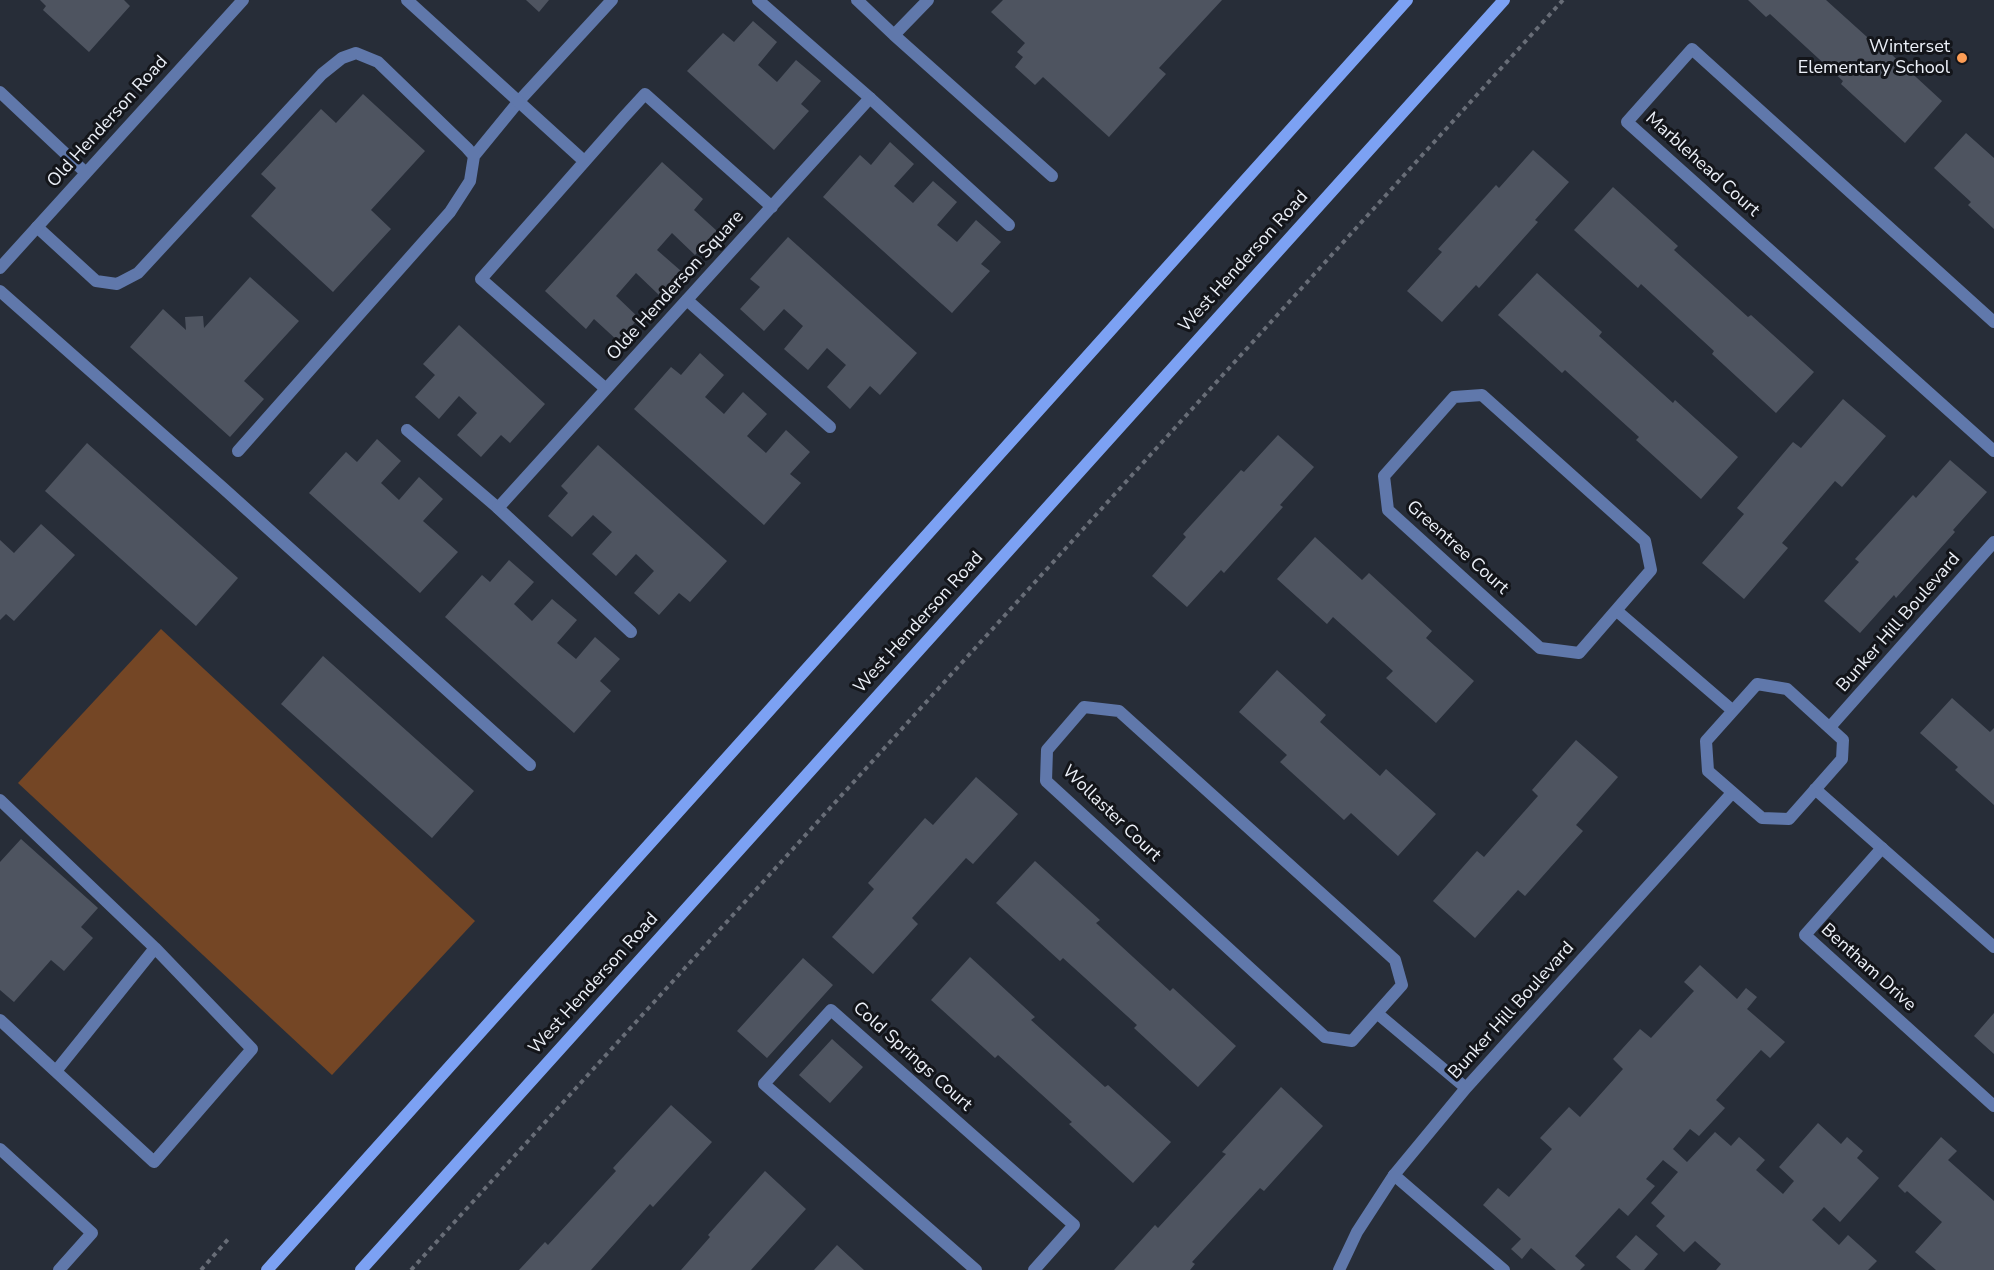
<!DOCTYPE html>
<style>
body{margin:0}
canvas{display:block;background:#272d38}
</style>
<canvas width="1994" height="1270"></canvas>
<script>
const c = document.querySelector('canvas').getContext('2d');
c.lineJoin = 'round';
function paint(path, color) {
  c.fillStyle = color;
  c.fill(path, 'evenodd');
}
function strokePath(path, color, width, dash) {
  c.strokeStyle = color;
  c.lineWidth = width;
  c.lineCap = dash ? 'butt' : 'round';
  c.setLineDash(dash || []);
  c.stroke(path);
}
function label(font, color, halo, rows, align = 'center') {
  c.font = font + ' "Nunito Sans",sans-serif';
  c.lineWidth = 6;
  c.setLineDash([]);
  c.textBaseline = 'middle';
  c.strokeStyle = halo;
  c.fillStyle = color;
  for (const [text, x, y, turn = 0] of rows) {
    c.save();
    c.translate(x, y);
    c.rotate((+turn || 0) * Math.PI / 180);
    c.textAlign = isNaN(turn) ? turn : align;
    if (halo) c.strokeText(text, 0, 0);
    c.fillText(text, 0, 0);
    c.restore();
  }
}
paint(new Path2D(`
 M161,629L475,921L332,1075L18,783Z`), '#744625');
paint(new Path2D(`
 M40,0H124L130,6L89,52L43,10L46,6Z
 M526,0H549L539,12Z
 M1003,0H1222L1159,68L1166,74L1109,137L1043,77L1035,85L1015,67L1023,57L1017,52L1025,43L991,12Z
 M1748,0H1826L1877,46L1879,43L1942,101L1905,143L1841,84L1843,81L1770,14L1766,17Z
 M753,21L777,42L758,65L777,82L796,60L821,81L801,104L809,111L774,150L687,71L723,33L734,42Z
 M363,94L425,151L371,210L391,229L333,292L251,216L276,188L261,174L321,109L336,123Z
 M1966,133L1994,158V229L1968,205L1971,202L1934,168Z
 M890,142L914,164L894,186L913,203L933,181L957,202L937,225L957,242L976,220L1001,242L981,264L990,271L952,313L823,197L860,155L871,165Z
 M1533,150L1569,182L1535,220L1538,222L1479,288L1476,285L1442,322L1407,291L1442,252L1438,249L1496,185L1499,188Z
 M662,162L703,199L694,210L717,231L695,255L672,233L657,250L681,271L659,295L636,273L616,296L639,318L618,341L594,319L586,329L545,291Z
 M1613,187L1678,246L1674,250L1748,317L1751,315L1814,372L1776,413L1712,354L1714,351L1641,284L1638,288L1574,230Z
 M788,237L917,353L880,395L870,386L850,409L827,387L846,365L827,348L808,370L784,349L803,326L784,309L764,331L740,309L760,287L750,279Z
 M1537,273L1602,332L1599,336L1673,403L1675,400L1738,457L1701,499L1636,440L1639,437L1565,370L1562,373L1498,315Z
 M250,277L299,321L244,381L264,399L230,437L130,347L163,309L186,330L185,317L203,316L204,328Z
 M459,325L545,404L510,443L501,435L481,457L457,435L477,413L459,396L439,419L415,397L435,375L423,364Z
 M700,353L724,375L705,397L724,414L743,392L767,414L747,436L766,453L786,430L810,452L790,474L801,483L764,525L634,409L671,367L681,375Z
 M1843,399L1886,436L1842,487L1835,481L1782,543L1788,548L1744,599L1702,563L1744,514L1737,508L1793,442L1801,448Z
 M1278,435L1314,467L1280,505L1283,507L1224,573L1221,570L1187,607L1152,576L1186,537L1183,534L1241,470L1244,472Z
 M377,439L401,461L381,483L399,500L419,477L443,499L423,521L458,552L420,593L309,493L346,452L357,462Z
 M87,443L238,578L196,626L45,491Z
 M598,445L727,561L690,602L679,593L659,615L634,593L654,571L636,554L616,576L592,554L612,532L593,515L572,537L548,516L568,493L561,486Z
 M1950,460L1987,492L1953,530L1955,532L1896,598L1894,595L1860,633L1824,601L1859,562L1855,559L1913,495L1916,498Z
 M41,524L75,555L14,621L6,614L0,620V540L14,553Z
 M1315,537L1362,580L1369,573L1432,631L1426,638L1474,681L1436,723L1386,678L1393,671L1333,617L1327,624L1277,579Z
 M509,560L534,582L514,604L532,621L552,599L577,620L557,643L576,659L595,637L620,659L600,681L611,691L574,733L445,617L482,575L490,582Z
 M323,656L474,791L432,838L281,704Z
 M1277,670L1326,715L1320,722L1380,776L1386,769L1436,814L1398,856L1351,813L1344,820L1280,762L1287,755L1239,712Z
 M1952,698L1990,732L1994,728V805L1955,770L1958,767L1920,733Z
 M1576,740L1618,777L1576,825L1583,831L1525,896L1518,890L1475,938L1433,901L1477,851L1484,857L1538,796L1532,790Z
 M976,777L1018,814L973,864L966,858L912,918L918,924L873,974L832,937L874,889L868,883L925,818L933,825Z
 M21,839L98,908L81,927L93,938L64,971L51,960L14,1002L0,990V862Z
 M1035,861L1100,920L1096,923L1170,991L1173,988L1236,1046L1198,1087L1134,1028L1137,1025L1063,958L1060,961L996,903Z
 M970,957L1035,1017L1031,1020L1105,1087L1108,1085L1171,1142L1133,1183L1069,1124L1072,1122L998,1055L995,1058L931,1000Z
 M803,958L833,985L767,1058L737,1031Z
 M1700,965L1737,999L1746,988L1757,997L1747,1009L1785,1042L1770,1058L1761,1050L1716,1100L1725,1108L1699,1136L1690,1129L1673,1149L1687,1162L1715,1132L1731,1146L1739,1137L1765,1160L1756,1170L1783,1194L1794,1181L1779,1167L1818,1123L1841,1144L1847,1137L1863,1151L1857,1158L1879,1178L1840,1222L1824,1207L1812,1220L1839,1245L1848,1235L1877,1261L1868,1270H1716L1721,1264L1695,1241L1684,1252L1656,1226L1665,1216L1651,1203L1678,1172L1663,1160L1646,1179L1655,1186L1628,1216L1619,1208L1575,1256L1585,1265L1580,1270H1556L1531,1248L1522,1259L1511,1249L1521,1239L1483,1205L1498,1188L1509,1197L1552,1149L1540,1138L1569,1107L1580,1117L1623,1069L1613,1059L1640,1029L1651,1038L1694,991L1684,982Z
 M1994,1013V1054L1974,1036Z
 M832,1039L863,1067L830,1103L799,1075Z
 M1281,1087L1323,1126L1264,1191L1260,1188L1192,1262L1195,1264L1190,1270H1114L1155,1225L1158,1228L1226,1154L1222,1152Z
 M671,1105L712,1142L653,1207L650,1204L591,1270H519L545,1242L548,1245L616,1171L613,1168Z
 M1941,1137L1957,1151L1948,1160L1994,1201V1270H1936L1915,1252L1942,1222L1907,1191L1905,1193L1898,1186Z
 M765,1171L806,1209L751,1270H681L710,1237L708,1235Z
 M1636,1235L1658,1254L1644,1270H1631L1616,1257Z
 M837,1245L864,1270H814Z`), '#4e5460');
strokePath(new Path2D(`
 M201,1270L230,1237
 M411,1270L1563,0`), '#686d77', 4, [4.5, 4.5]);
strokePath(new Path2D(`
 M758,0L870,98L1009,225
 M857,0L894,35L928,0
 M894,35L1052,176
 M474,156L519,101L612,0
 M37,227L96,281L117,284L138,273L322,74L342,58L356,53L378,62L467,148L474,156L470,181L450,212L238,451
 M0,291L223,488L530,765
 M687,300L830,427
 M407,430L498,508L631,632
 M0,800L155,948L252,1049L154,1162L0,1020
 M1882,848L1805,935L1994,1106
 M56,1071L155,948
 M0,1149L92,1233L59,1270
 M1394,1175L1504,1270`), '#6078ab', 12);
strokePath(new Path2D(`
 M407,0L584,161
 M0,92L86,173
 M0,268L243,0
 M1994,322L1692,49L1627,122L1994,451
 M606,389L481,279L623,118L645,94L772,207
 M1482,395L1645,541L1651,570L1579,653L1540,648L1388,510L1384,476L1454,397Z
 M498,508L870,98
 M1617,611L1732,710
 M1757,684L1787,689L1843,740L1842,759L1789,819L1762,818L1708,771L1706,741Z
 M1084,707L1119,711L1395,960L1402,985L1352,1041L1325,1037L1046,781L1047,750Z
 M1830,727L1994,542
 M1815,789L1994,947
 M1378,1014L1466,1088
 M976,1270L764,1084L831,1010L1074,1225L1034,1270
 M1339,1270L1357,1232L1394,1175L1466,1088L1732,793`), '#6078ab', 12);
strokePath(new Path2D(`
 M267,1270L1407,0
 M361,1270L1504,0`), '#7ca1f3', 12);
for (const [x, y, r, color] of [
 [1962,58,6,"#fd9d55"]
]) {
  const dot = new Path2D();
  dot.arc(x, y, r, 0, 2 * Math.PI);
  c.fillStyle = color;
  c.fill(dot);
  strokePath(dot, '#13151a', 2);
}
label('18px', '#ecf0f8', '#13151a', [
 ["Winterset",1950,48],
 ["Elementary School",1950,69]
], 'right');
label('18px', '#ecf0f8', '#13151a', [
 ["Old Henderson Road",108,122,-48],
 ["Marblehead Court",1702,165,42],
 ["West Henderson Road",1244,262,-48],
 ["Olde Henderson Square",676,286,-48],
 ["Greentree Court",1457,548,42],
 ["West Henderson Road",919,623,-48],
 ["Bunker Hill Boulevard",1899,623,-49],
 ["Wollaster Court",1111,814,44],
 ["Bentham Drive",1868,968,42],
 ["West Henderson Road",594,984,-48],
 ["Bunker Hill Boulevard",1512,1011,-48],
 ["Cold Springs Court",912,1057,42]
]);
</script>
